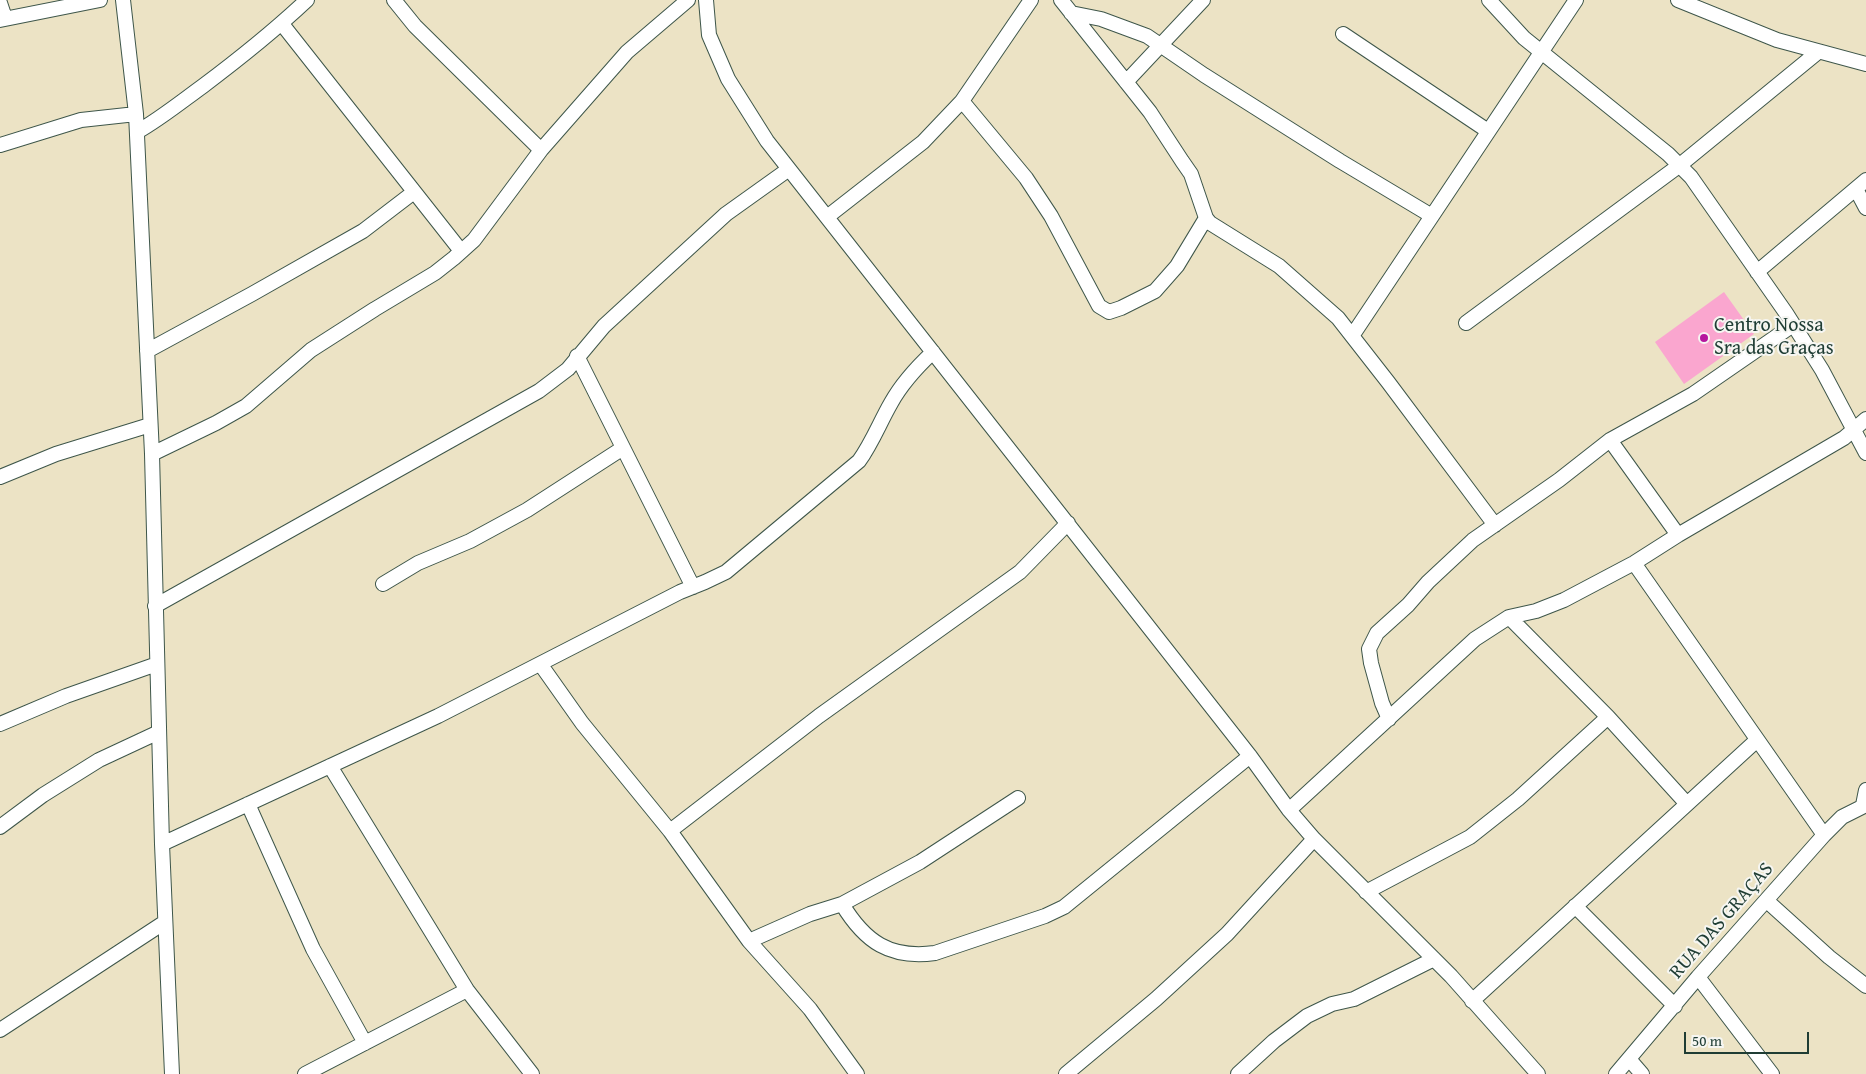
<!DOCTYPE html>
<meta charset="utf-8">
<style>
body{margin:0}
#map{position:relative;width:1866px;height:1074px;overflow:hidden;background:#ece3c5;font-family:"Gentium Book Plus",serif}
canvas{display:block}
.scale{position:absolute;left:1684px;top:1032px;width:125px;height:22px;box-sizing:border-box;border:2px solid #1f3d34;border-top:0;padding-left:6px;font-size:15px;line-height:18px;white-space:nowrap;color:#1f3d34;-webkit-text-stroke:4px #f6f6f2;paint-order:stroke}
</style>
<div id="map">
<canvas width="1866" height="1074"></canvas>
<div class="scale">50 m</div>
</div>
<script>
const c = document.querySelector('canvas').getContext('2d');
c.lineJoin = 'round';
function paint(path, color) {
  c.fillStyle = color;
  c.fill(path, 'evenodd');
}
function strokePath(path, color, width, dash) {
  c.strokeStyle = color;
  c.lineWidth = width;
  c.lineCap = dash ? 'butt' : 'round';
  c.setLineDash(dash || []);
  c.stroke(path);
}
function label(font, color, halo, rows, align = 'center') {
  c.font = font + ' "Gentium Book Plus",serif';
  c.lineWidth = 4;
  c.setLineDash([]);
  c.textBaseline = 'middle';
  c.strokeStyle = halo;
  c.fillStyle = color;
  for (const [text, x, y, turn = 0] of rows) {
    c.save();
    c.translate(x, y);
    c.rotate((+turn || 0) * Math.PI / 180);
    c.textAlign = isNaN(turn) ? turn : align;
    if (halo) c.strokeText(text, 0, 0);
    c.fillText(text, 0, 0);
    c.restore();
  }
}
paint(new Path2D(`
 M1724,292L1754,334L1684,384L1655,342Z`), '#faa6cf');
const minor = new Path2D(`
 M123,0L136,114L152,454L162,844L172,1074
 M394,0L415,26L541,150
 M706,0L709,35L728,79L767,141L1250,756L1289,810L1314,839L1451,976L1538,1074
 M1061,0L1150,112L1182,161L1191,174L1206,218L1210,223L1279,266L1338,318L1388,382L1495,525
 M1489,0L1524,38L1668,154L1691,177L1786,313L1822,370L1866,453
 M1678,0L1777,40L1866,64
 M0,3L5,18
 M1071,13L1101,19L1147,36L1204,75L1340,161L1432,216
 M0,20L100,0
 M282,24L461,251
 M1343,34L1488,131
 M1126,82L1203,0
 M962,101L1026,178L1051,216L1099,306L1109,312L1121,308L1155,291L1177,266L1206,218
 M137,132C160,119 181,102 203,86C239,59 274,31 307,0
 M0,145L81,120L136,114
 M1856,189L1866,208
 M827,217L923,142L962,101L1031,0
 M1757,272L1866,180
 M1466,323L1680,165L1818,52
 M1352,336L1576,0
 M147,351L252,294L363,231L414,192
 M577,356L693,587
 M1610,440L1678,535
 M152,454L216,423L246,406L311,350L375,309L435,273L454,258L474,240L541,150L627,52L688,0
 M0,477L56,454L150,425
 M1634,563L1824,835
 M383,584L418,563L470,541L527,510L623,448
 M155,606L539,391L568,369L604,326L726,214L789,169
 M1509,617L1608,717L1687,804
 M541,665L582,723L670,831L749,941L810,1009L857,1074
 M1389,719L1382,703L1371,663L1369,649L1377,633L1408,605L1428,582L1473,540L1559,480L1610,440L1693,394L1793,325
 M0,724L66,696L157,664
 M330,766L467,990L532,1074
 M248,804L313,949L365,1043
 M1863,805L1866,790
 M1289,810L1475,639L1509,617L1536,611L1564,600L1634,563L1678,535L1844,438L1866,419
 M0,827L43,795L99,760L159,732
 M670,831L819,716L1020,572L1068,523
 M162,844L438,716L680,592L705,582L726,572L859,461C872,443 880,422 891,403C902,383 917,367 933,352
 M1366,892L1470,837L1518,799L1608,717
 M1767,901L1829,957L1866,986
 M842,904C865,942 890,959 935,953L1045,916L1064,907L1250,756
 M1575,906L1675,1006
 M749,941L810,914L842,904L920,862L1018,798
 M1698,977L1772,1074
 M1472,1001L1757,740
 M0,1030L165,922
 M1629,1059L1642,1074
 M305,1074L467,990
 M1066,1074L1156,999L1227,934L1314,839
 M1238,1074L1274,1041L1307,1016L1332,1004L1354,999L1434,959
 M1616,1074L1698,977L1824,835L1842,817L1866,805`);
strokePath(minor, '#3e564a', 16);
strokePath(minor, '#fff', 14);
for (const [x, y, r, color] of [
 [1704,338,5,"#b5179e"]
]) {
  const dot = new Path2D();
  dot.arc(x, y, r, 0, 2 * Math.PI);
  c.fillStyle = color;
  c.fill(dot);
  strokePath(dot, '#f6f6f2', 2);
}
label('20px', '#1f3d34', '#f6f6f2', [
 ["Centro Nossa",1714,326],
 ["Sra das Graças",1714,349]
], 'left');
label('20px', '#1f3d34', '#f6f6f2', [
 ["RUA DAS GRAÇAS",1722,921,-49]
]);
</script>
